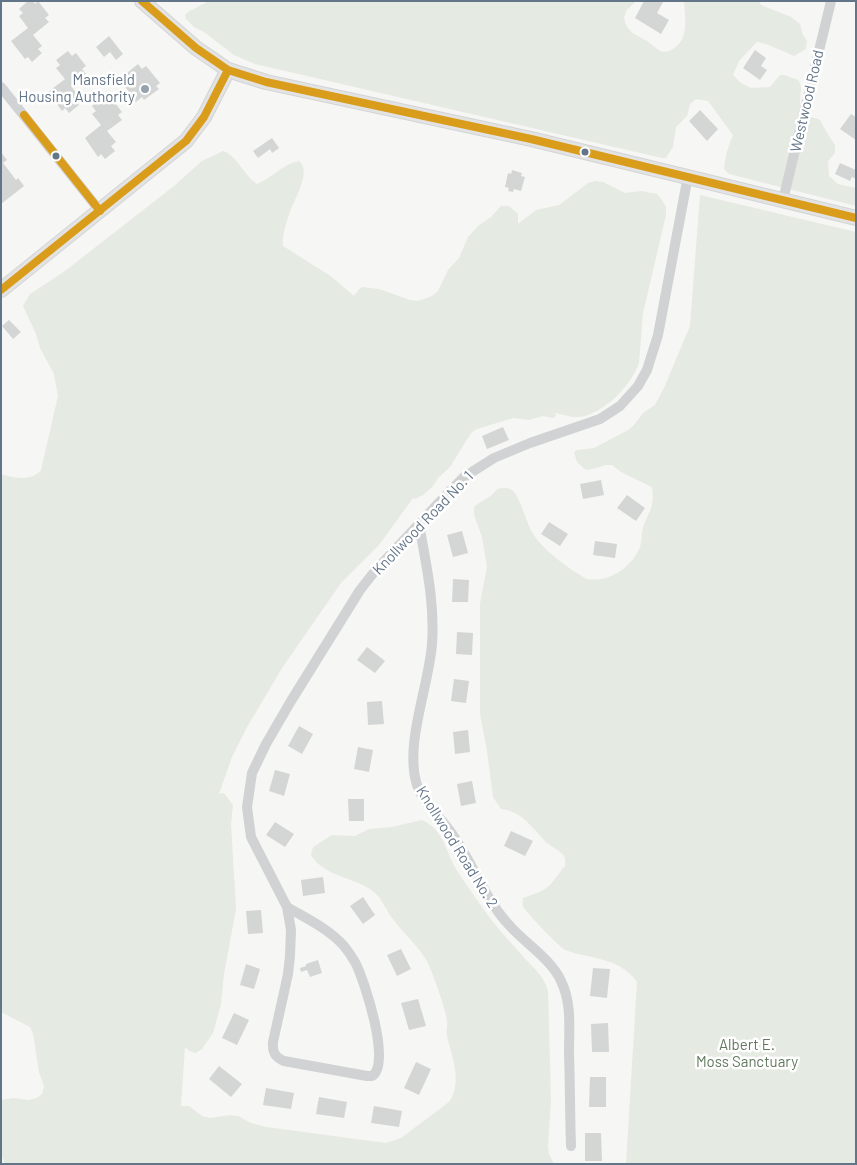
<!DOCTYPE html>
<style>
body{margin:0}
#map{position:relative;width:857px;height:1165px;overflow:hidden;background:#f6f6f4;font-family:Barlow,sans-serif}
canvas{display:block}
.frame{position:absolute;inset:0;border:2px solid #637588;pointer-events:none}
</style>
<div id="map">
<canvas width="857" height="1165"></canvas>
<div class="frame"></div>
</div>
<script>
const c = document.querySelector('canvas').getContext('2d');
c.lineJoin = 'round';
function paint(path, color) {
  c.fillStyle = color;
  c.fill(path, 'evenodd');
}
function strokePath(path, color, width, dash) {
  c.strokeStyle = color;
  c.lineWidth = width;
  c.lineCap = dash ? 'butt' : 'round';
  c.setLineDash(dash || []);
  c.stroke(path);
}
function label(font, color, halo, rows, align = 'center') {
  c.font = font + ' Barlow,sans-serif';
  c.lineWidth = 5;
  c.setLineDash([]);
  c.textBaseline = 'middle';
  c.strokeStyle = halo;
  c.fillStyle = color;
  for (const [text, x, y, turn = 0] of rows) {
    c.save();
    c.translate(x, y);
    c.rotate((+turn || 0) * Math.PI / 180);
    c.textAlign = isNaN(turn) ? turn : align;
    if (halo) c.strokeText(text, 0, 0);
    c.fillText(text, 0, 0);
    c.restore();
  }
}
paint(new Path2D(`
 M209,1H636L627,10L624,17C626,32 636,35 647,41C652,44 655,48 660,51C664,52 668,52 671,50C690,41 685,19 684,1H759L761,5L791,17L800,24L803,35L807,41L806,49L794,56C785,52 766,43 757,42L739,61L733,75L741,83L751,88L770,87L780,75H784L798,80C806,89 794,106 805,114C809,117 816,118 820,120L827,133L835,145V153L828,161L829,176L838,184L856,188V206L729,174L724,169C725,157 728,146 733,135L708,101L696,99L690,104L687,116L676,127L673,147L666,158H662L255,64L234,55L204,32L194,27L186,19L185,15L188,12Z
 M223,151C238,156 244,176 257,184C272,178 283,164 299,161C312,172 294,199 290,212C286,223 282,235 283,246L332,277L354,296L359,289L363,287L379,289L410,300L418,301L432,296L438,291L448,270L459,258L468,237L478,226L491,217L501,206H509L518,214V224L536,210L559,205L588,183L596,181L603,182L625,193L641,191L657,194L662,200L666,207V215L643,313L639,363C631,385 608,409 585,416C575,419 565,415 555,413L556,416L553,418L543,416L529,420L513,418L477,429L471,433L450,467L438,478L434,485L423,495L415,499L413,498L379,545L341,583L282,668L246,729L232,757L219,794L224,793L233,805L231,824L236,909L224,974L221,1004L213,1033L202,1049L196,1053L189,1051L185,1047L181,1106H189L202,1116L210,1118L230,1115L238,1116L251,1123L266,1127L386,1143L401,1138L449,1102C463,1082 452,1058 447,1036C446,1030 448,1026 447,1021C447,1013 432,971 428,963C419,946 403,933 392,918C386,910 383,900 375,893C357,877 325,878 311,855L313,847L332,835L355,836L369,829L392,827L422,820C444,830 445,850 456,869C464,882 473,894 482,907C493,923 507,939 521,954C531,966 544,975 548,991L551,1100L548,1146L549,1154L554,1164H5L1,1154V1100L13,1098L29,1100L37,1098L42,1094L44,1086L39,1072L33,1034L30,1027L1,1012V474C15,478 31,482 41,470L58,396L54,374L40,348L36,334L23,306L30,294L65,271L174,186L202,161Z
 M700,195L856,232V1164H626L637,982C620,957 589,959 565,950C561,948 524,911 523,906C522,905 523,899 523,898C530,895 540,893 546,888C553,884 559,872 565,866C565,865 565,859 565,858C562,851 553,848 547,843C534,830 521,810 501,809L493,797L487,751L480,714V603L487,567L482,537L474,515V507C482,500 491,498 497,489C502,488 507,487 512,490C520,496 526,522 532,532C542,550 569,569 587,579C609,583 632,567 640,547C642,541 641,534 643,528C649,510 655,508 652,487L621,472L612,465H605L597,468L586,470L577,462L574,452L577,450L594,448L628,430L634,425L643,413L655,405L664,388L690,326Z`), '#e5eae2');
paint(new Path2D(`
 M28,1H33L35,4L38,1L49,15L45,18L49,22L33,35L42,46L38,49L42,53L32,62L28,57L25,59L11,41L28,28L19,16L23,13L19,9Z
 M644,1L663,2L657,13L669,20L661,34L635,18Z
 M109,36L123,54L116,60L110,52L104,57L96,47Z
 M755,50L766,58L761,66L767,70L760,80L743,68Z
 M68,51L72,56L76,53L86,66L82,69L86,74L71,86L79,97L75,100L79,105L69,113L65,108L62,111L48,92L65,79L56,68L60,65L56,60Z
 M138,64L142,69L146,66L160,83L156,86L159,89L144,100L142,97L136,102L123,84L126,82L122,77Z
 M104,96L108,101L112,99L122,112L118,115L122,120L107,131L116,142L111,146L115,151L105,159L101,154L98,157L85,138L101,125L92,114L96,111L92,106Z
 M700,110L718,129L707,141L689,121Z
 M851,114L856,117V140L840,129Z
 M272,138L279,148L272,153L270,149L258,158L253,151Z
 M1,152L7,160L3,163L16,180L18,178L24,186L1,204Z
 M840,163L856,170V179L852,177L850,181L835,174Z
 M512,170L522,173L521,176L525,177L521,191L514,189L513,192L508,191L509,188L505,187L508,173L511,174Z
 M9,320L21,332L13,339L2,326Z
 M503,427L509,440L487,449L482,436Z
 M601,480L604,495L583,499L580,484Z
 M627,495L645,508L636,521L617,508Z
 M549,522L568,534L560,546L541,534Z
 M462,531L468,553L453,557L447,535Z
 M595,541L617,544L615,558L593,555Z
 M453,579L469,580L468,602H452Z
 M457,632L473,633L472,655L456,654Z
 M367,647L385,661L375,673L357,660Z
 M454,679L469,681L466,703L451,701Z
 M382,701L384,724L368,725L367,702Z
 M299,726L313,734L302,754L288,746Z
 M468,730L470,752L455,754L453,732Z
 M358,747L373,750L369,772L354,769Z
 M275,770L290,774L284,796L269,791Z
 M472,781L476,803L461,806L457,784Z
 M348,799H364V821H349Z
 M275,822L294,834L285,847L266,835Z
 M511,831L533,841L525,856L504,846Z
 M323,877L325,893L303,896L301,880Z
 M363,897L375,915L363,924L350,906Z
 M261,910L263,933L248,934L246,911Z
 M401,949L411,969L397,976L387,955Z
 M318,960L322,973L310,977L307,970L301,972L300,968L306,966V964Z
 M246,964L260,969L254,989L240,985Z
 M593,968L610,969L607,998L590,996Z
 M418,999L426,1026L409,1030L401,1003Z
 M234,1013L249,1020L237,1045L222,1038Z
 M608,1023L609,1052H592L591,1024Z
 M416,1062L431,1069L419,1095L404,1088Z
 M219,1066L242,1084L231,1097L209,1079Z
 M590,1077H606V1107H589Z
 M266,1088L294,1093L291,1109L263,1105Z
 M319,1097L347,1102L344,1118L316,1114Z
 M374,1106L402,1111L399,1127L371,1123Z
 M585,1133H601L602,1161H585Z`), '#d4d5d5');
const secondary = new Path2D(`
 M142,1L196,48L228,70L266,82L531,139L856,218
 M1,290L186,141L204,117L228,70`);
strokePath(secondary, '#d2d4d5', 16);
strokePath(new Path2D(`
 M1,87L100,211
 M783,200L831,1
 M419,524C426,564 435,603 432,644C429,686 404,745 417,785C424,805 441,817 452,834C473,863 485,900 510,926C526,944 551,959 561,981C572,1003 569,1029 569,1052C570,1083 570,1115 571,1146
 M287,907C306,918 329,929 344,946C348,951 352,957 355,962C364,979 392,1064 372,1076H367L284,1061C275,1057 272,1052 273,1042L288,974L290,956L291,930L287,907L251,837L247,807L252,773L266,744L291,701L360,590L375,571L450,491L464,477L494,458L530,443L600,419L620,406L638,386L647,370L658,335L688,176`), '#d1d2d3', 10);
strokePath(secondary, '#e3e3e4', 14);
strokePath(new Path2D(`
 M142,1L196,48L228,70L266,82L531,139L856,218
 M24,115L100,211
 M1,290L186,141L204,117L228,70`), '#d99c1b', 8);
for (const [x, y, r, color] of [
 [145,89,5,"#96a2ae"],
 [585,152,4.5,"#637588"],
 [56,156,4.5,"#637588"]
]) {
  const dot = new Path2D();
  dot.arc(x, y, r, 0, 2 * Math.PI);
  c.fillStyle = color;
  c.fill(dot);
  strokePath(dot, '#fff', 2);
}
label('15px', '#637588', '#fff', [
 ["Mansfield",135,80],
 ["Housing Authority",135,97]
], 'right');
label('15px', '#637588', '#fff', [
 ["Westwood Road",807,101,-77],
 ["Knollwood Road No. 1",423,523,-46],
 ["Knollwood Road No. 2",457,847,58]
]);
label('15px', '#62795f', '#fff', [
 ["Albert E.",747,1045],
 ["Moss Sanctuary",747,1062]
]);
</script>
